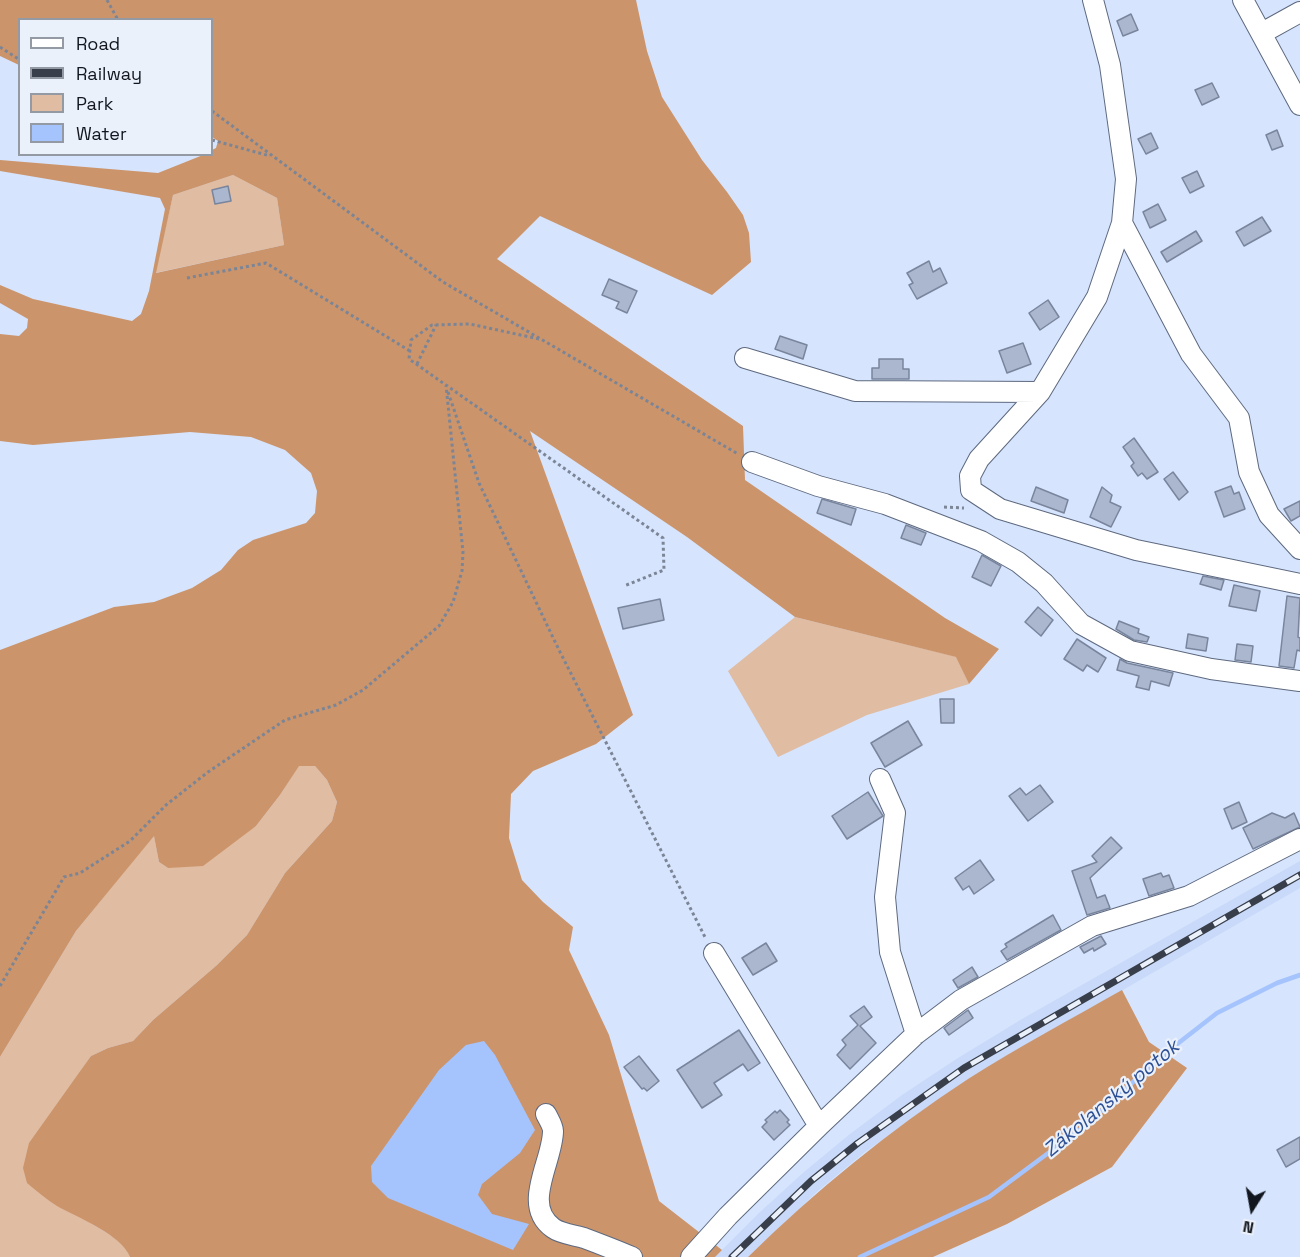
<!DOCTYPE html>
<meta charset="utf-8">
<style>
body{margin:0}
#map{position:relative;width:1300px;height:1257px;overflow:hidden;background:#d6e4fd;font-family:"Space Grotesk",sans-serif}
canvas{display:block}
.legend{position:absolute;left:18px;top:18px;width:195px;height:138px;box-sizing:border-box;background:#ebf1fb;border:2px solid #949aa3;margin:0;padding:8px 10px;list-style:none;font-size:18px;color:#12171f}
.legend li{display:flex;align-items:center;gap:12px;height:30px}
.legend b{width:30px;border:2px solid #949aa3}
.north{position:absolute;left:1222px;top:1179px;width:60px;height:60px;-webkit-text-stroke:4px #ebf1fb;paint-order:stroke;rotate:191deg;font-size:16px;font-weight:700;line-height:24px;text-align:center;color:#12171f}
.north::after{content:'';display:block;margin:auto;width:21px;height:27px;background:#12171f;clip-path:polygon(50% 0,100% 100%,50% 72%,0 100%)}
</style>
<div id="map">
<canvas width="1300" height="1257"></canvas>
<ul class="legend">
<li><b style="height:8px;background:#fff"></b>Road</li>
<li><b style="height:8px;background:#383e4a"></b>Railway</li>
<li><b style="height:16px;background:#e0bca2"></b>Park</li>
<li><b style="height:16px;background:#a5c4fe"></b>Water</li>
</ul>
<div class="north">N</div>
</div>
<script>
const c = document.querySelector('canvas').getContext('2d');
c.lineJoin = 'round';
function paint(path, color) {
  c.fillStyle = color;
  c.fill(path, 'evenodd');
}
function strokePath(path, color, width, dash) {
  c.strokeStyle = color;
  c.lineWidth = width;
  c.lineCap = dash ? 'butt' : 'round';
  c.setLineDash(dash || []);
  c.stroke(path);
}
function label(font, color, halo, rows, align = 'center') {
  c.font = font + ' "Space Grotesk",sans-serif';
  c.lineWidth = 4.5;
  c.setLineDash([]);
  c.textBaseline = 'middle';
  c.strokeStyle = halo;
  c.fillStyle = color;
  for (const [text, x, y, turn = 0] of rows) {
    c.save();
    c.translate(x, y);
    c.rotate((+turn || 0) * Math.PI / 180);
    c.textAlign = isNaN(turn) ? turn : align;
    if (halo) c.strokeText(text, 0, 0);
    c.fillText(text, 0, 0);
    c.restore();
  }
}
paint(new Path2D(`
 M1300,861V888L970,1078L865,1152L819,1190L748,1257H715L759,1213L804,1172L850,1134L902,1095L958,1058L1022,1019Z`), '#c8d9f9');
paint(new Path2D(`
 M233,175L277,198L284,245L155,273L173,195Z
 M795,617L957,657L969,684L867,715L778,757L728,671Z
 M299,765L315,766L327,780L337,802L332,821L285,873L247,935L217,965L153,1020L133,1041L108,1048L91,1056L80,1073L89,1222C103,1231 125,1241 130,1257H0V1057L76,931L154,835L159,862L168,868L256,826L280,795Z`), '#e0bca2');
paint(new Path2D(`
 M0,0H636L647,51L662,97L702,160L727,192L743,215L749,233L751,262L712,295L540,216L497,259L743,426L745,480L945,618L999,649L969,684L956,657L795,617L687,537L530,431L633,715L596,744L533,771L511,794L509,838L522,880L543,902L573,927L569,950L609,1035L659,1201L722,1250L715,1257H130C122,1235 77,1217 57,1206C47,1200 37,1191 27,1183L23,1168L29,1143L91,1056L108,1048L133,1041L153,1020L217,965L247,935L285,873L332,821L337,802L327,780L315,766H299L280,795L256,826L203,866L168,868L159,862L154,836L76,931L0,1057V650L114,607L154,602L192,588L221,570L238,550L253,540L306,523L315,513L317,491L311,473L285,450L251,437L190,432L33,445L0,441V334L19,336L27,328L28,319L0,303V285L33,299L132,321L141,314L149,291L165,209L160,198L0,171V160L158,173L203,155L212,154V150L216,148L218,141L212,137V20H20L19,65L0,56ZM233,175L277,198L284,245L156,273L173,195Z
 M1122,990L1149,1042L1187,1068L1112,1167L1007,1224L933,1257H748C816,1190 889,1131 968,1079C1018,1047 1071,1019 1122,990Z`), '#cc946a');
paint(new Path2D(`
 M484,1041L495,1055L535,1130L520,1153L482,1184L478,1195L492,1214L529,1224L513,1250L388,1198L372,1182L371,1166L439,1070L466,1045Z`), '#a5c4fe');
strokePath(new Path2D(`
 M860,1257L989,1197L1086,1125L1158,1059L1217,1013L1277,983L1300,975`), '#a5c4fe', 4.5);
const building = new Path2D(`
 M1131,14L1138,30L1123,36L1117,21Z
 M1212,83L1219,97L1202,105L1195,90Z
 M1277,130L1283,146L1272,150L1266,135Z
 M1151,133L1158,148L1146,154L1138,139Z
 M1197,171L1204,186L1190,193L1182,178Z
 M228,186L231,201L215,204L212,190Z
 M1158,204L1166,220L1150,228L1143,212Z
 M1262,217L1271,231L1244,246L1236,232Z
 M1196,231L1202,241L1167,262L1161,252Z
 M929,261L933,272L940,268L947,283L917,299L909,285L913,283L907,273Z
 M609,279L637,291L627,313L616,308L619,302L602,295Z
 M1048,300L1059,317L1040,330L1029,313Z
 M780,336L807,345L803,359L775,349Z
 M1023,343L1031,364L1007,373L999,351Z
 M879,359H903V369H909V379H872V368H879Z
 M1134,438L1158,472L1147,479L1142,473L1138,476L1131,466L1134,463L1123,447Z
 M1173,472L1188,492L1179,500L1164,479Z
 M1231,486L1234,494L1239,492L1245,509L1224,517L1215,492Z
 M1036,487L1068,500L1064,513L1031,501Z
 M1102,487L1112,495L1110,502L1121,507L1111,527L1090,517Z
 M822,499L856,509L851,525L817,513Z
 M1300,501V516L1291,521L1284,509Z
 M906,525L926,533L921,545L901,538Z
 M982,555L1001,566L991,586L972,577Z
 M1203,576L1224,580L1221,590L1200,584Z
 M1234,585L1260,591L1256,611L1229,606Z
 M1287,596L1300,598L1298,637L1300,638V651L1297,650L1294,668L1279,666Z
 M660,599L664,620L623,629L618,608Z
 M1038,607L1053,620L1041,636L1025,622Z
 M1119,621L1139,629L1138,633L1149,637L1147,642L1134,640L1116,629Z
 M1188,634L1208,638L1206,651L1186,648Z
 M1077,639L1106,658L1098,672L1087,665L1083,671L1064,659Z
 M1237,644L1253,646L1251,662L1235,660Z
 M1120,659L1127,663L1173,673L1169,686L1151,681L1149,690L1136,687L1139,676L1117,670Z
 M940,699H954V723H941Z
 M908,721L922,745L885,767L871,743Z
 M1040,785L1053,802L1028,821L1009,796L1020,788L1026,795Z
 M868,792L883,816L847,839L832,816Z
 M1239,802L1247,822L1232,829L1224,809Z
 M1272,813L1285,818L1294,813L1300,827L1253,849L1243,828Z
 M1111,837L1122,848L1090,878L1097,898L1105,895L1110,908L1087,915L1072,871L1097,862L1092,856Z
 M980,860L994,880L974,894L969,886L963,890L955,878Z
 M1161,873L1163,877L1169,875L1174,888L1149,896L1143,879Z
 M1053,915L1061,930L1007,960L1001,951L1007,947L1005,944Z
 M1101,936L1106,944L1094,951L1093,948L1084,953L1080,947Z
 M766,943L777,961L753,975L742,958Z
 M972,967L978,977L958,988L953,980Z
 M864,1006L872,1017L860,1026L876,1043L850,1069L837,1055L846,1045L842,1040L858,1025L850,1016Z
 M968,1010L973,1018L949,1035L944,1028Z
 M739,1030L760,1063L748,1071L743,1064L714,1083L722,1095L702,1108L677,1070Z
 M639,1056L659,1081L647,1091L644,1088L642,1089L624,1067Z
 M780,1110L789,1120L787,1122L790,1125L774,1140L762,1127L767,1122L765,1120L775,1111L777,1113Z
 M1300,1137V1159L1286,1167L1277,1150Z`);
paint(building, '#aab7cf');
strokePath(building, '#79859c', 1.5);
const minor = new Path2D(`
 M1093,0L1110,65L1126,179L1122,223L1097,297L1040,392L979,459L970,476L971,490L1000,509L1136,550L1300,584
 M1243,0L1300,105
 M1262,33L1300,12
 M1122,223L1191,354L1239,418L1249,472L1269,515L1300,549
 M745,358L855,391L1040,392
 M752,462L818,486L885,504L981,541L1018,562L1044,583L1081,624L1130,651L1211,669L1300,681
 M880,779L895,813L885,897L890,952L916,1034
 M714,953L819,1126
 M546,1114C549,1120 553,1126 553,1131C553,1161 521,1205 553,1228C561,1234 575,1235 584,1238C600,1244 616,1250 632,1257
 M691,1257L728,1216L819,1126L916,1034L961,1000L1092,926L1189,896L1300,839`);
strokePath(minor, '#5d697f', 22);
strokePath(new Path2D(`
 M107,0L118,20
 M0,47L20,60
 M212,111L443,282L738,454
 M212,140L270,156
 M187,278L266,263L410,351
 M539,339L470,324L432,325L411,340L409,359L663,538L664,570L624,586
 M417,364L436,325
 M448,392L479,483L559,650L706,939
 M944,507L964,508
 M0,986L64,877L80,873L130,841L166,805L208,772L285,720L336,705L363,690L439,626L453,602L462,571L463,552L446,385`), '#7b8596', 3, [3, 3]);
strokePath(minor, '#fff', 20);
const rail = new Path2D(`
 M732,1257L811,1181L858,1143L964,1068L1300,875`);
strokePath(rail, '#383e4a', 7);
strokePath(rail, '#ebf1fb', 4.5, [14]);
label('italic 20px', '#2d4f93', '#ebf1fb', [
 ["Zákolanský potok",1112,1099,-40]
]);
</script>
